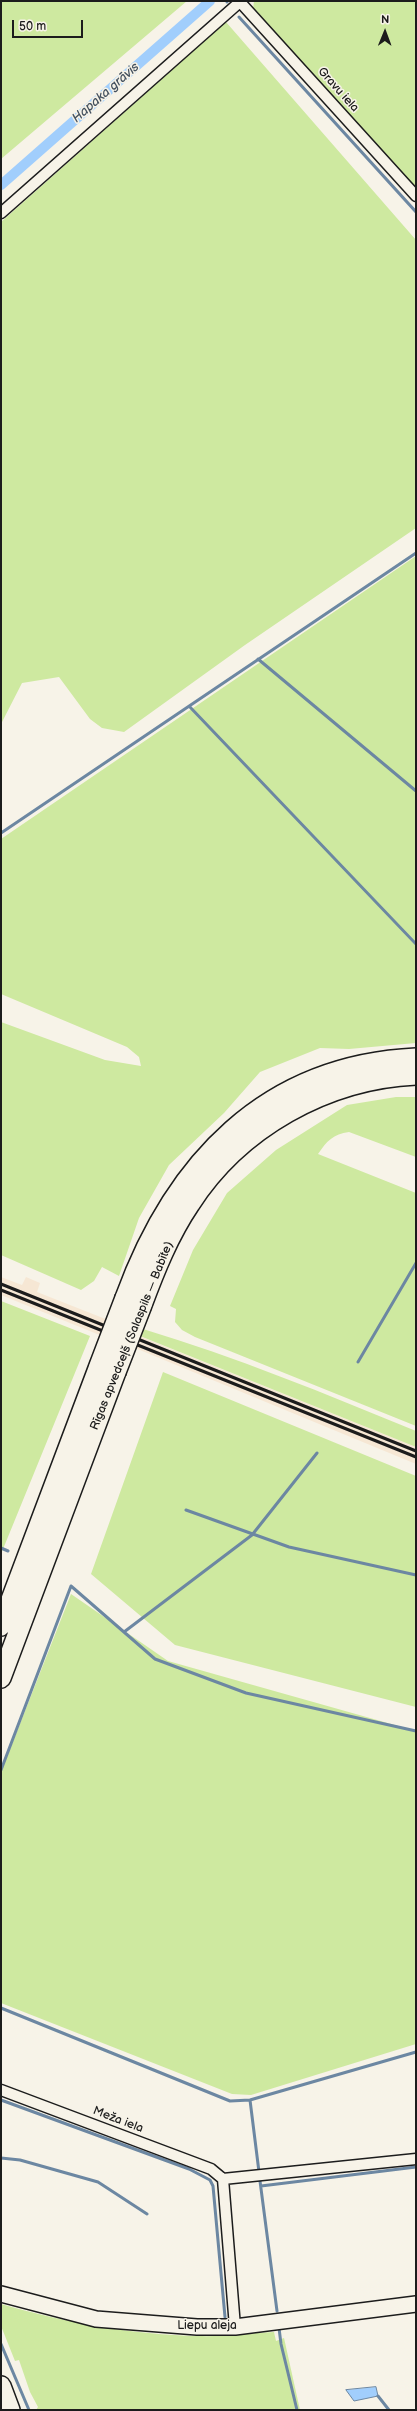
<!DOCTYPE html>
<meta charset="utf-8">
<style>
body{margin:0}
#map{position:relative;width:417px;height:2411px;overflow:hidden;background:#f7f3e8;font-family:"Balsamiq Sans",sans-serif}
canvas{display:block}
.frame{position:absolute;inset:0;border:2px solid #1c1c1c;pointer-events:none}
.north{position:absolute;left:365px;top:12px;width:40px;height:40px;-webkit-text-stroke:3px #f7f3e8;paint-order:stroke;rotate:1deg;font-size:11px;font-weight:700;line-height:16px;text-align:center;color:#1c1c1c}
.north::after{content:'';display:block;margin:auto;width:14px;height:18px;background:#1c1c1c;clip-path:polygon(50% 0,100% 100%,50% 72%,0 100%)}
.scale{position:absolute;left:12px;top:20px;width:71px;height:18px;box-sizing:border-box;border:2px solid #1c1c1c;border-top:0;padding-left:5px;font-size:12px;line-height:14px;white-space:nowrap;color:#1c1c1c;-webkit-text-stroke:3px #f7f3e8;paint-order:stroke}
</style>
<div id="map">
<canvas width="417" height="2411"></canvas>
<div class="frame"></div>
<div class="north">N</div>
<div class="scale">50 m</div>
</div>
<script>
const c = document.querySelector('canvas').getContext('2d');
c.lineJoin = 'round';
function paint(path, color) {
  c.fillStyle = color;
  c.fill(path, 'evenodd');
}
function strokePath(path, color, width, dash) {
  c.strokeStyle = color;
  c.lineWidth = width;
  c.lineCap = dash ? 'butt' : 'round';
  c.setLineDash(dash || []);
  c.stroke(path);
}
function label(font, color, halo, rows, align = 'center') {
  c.font = font + ' "Balsamiq Sans",sans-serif';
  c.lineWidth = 3;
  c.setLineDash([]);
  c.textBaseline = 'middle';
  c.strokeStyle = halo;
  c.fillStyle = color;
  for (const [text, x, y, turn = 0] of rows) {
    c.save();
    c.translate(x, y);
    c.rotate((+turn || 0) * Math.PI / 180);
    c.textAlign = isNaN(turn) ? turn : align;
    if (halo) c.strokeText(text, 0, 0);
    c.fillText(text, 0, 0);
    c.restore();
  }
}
paint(new Path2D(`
 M1,1277L22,1285L26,1277L40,1283L37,1292L108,1320L102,1336L1,1295Z
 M139,1336L416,1447V1464L135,1348Z`), '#f6e7d4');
paint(new Path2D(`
 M1,1H187L1,159Z
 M254,1H416V188L253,9Z
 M226,22L416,240V528L245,645L124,732L102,728L90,719L59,677L22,683L1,724V222Z
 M416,556V1043L349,1049L320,1048L260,1072L224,1113L169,1165L139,1218L119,1276L102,1267L94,1281L81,1290L1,1255V1022L105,1060L141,1066L139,1057L127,1047L1,994V839Z
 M396,1097H416V1157L349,1132C333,1134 327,1141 318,1154L416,1193V1426L195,1337L182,1330L175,1322L176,1309L170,1306L193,1250L227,1193L276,1150L347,1105Z
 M1,1301L90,1336L1,1554Z
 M143,1329C236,1357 326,1394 416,1431V1447L140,1336Z
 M163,1372L416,1476V1707L175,1645L91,1574Z
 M71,1594L168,1661L416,1731V2044L251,2095L232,2094L1,2003V1772Z
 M1,2304C63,2322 134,2335 198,2336C223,2337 249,2333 274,2332L276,2341L284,2338L300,2410H36L38,2407L30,2392L19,2360L15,2361L1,2326Z`), '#cee9a0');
const water = new Path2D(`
 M376,2387L378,2396L354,2401L346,2390Z`);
paint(water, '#a1cefc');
strokePath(water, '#6c87a2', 1);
strokePath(new Path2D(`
 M227,1V2
 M239,17L416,212
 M258,659L416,791
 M189,706L416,944
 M1,833L416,553
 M358,1362L416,1263
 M186,1510L289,1547L416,1575
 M1,1548L8,1551
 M124,1632L252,1535L317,1453
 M1,1770L71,1586L155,1659L246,1693L416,1731
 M1,2008L230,2101L250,2100L416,2052
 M1,2100L189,2169L210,2180L213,2186L225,2317
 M250,2100L259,2172
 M1,2158L20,2160L98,2182L147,2214
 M260,2181L277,2311
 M261,2186L416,2167
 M279,2328L281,2344L297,2410
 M1,2344L29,2410
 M378,2396L389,2410`), '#6c87a2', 3);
strokePath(new Path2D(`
 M1,185L210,1`), '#a1cefc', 10);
const street = new Path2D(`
 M240,2L416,196
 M1,213L241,1
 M1,2090L211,2169L223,2179
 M235,2327L223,2179L416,2159`);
const secondary = new Path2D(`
 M1,2294L96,2319L197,2327H235L416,2304`);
const highway = new Path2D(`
 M125,1298C174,1163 265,1065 416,1058
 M142,1305C155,1270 169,1235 190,1204C239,1128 326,1079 416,1075
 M1,1626L99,1366
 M1,1678L116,1372
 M1,2386L10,2410`);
strokePath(street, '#1c1c1c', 13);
strokePath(secondary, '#1c1c1c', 18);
strokePath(highway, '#1c1c1c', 22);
strokePath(street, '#f7f3e8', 10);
strokePath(secondary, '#f7f3e8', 15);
strokePath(highway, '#f7f3e8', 19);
strokePath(new Path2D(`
 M1,1284L416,1451
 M1,1290L416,1457`), '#1c1c1c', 3);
const highwayBridge = new Path2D(`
 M99,1366L125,1298
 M116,1372L142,1305`);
strokePath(highwayBridge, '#1c1c1c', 22, []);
strokePath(highwayBridge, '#f7f3e8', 19);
label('12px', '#1c1c1c', '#f7f3e8', [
 ["Gravu iela",338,90,48],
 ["Rīgas apvedceļš (Salaspils — Babīte)",132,1336,-68],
 ["Meža iela",118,2120,21],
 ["Liepu aleja",207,2326]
]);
label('italic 13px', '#44515f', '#f7f3e8', [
 ["Hapaka grāvis",106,93,-41]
]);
</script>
